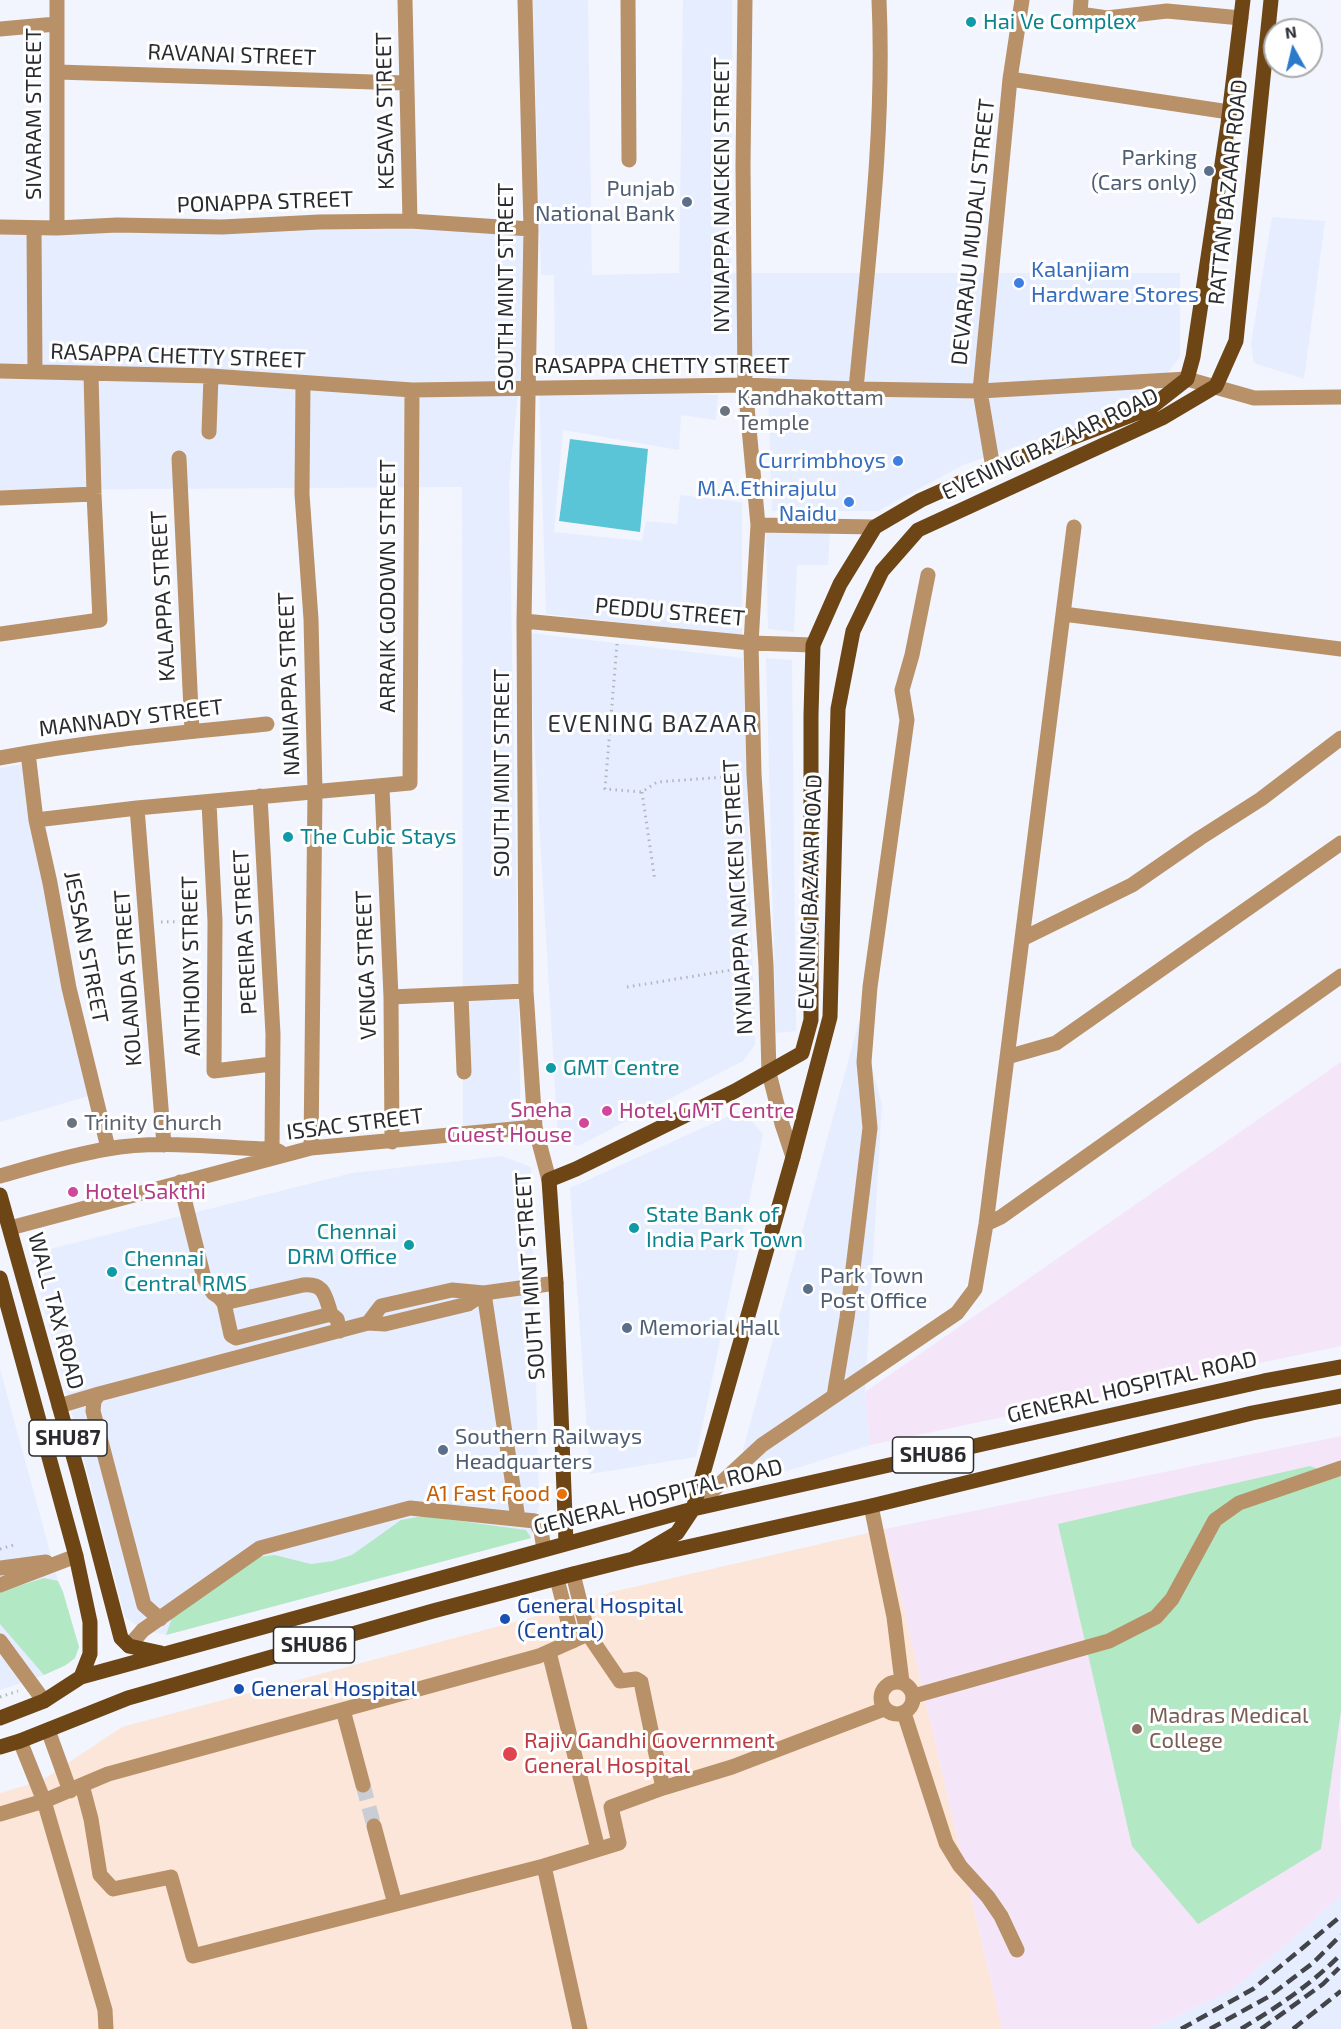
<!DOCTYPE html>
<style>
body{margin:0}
#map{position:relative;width:1341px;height:2029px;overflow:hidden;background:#f2f5fd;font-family:"Exo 2",sans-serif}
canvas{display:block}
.north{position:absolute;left:1263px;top:18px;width:60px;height:60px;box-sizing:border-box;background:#fff;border:2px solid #a9aaac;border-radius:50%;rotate:352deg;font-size:16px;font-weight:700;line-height:24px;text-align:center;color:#292b2f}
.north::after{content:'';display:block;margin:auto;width:21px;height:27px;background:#2a7ac9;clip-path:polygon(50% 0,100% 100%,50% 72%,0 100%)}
</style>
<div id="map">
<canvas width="1341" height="2029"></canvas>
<div class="north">N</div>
</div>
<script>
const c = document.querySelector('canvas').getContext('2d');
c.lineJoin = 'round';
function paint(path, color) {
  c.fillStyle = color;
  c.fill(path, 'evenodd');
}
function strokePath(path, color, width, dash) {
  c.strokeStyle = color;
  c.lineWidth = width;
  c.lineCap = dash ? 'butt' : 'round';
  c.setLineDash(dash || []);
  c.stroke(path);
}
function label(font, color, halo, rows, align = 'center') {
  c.font = font + ' "Exo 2",sans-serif';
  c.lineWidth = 6;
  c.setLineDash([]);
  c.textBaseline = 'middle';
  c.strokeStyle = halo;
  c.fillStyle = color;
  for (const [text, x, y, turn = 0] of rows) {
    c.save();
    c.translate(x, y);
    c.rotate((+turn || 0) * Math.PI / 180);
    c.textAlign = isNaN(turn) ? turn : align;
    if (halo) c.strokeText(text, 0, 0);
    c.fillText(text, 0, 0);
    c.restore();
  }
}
paint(new Path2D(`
 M533,0H588L592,275L679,273L683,0H732L731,273H1180V357L1160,382L1134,406L963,465L878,511H772L767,366L555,360L554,275H541Z
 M1272,217L1325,221L1304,379L1254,363L1251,344Z
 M436,226L529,230L521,363L509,484L521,1135L463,1141L462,487L0,490V228Z
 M539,387L718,395L716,420L681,415L679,450L563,430L554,532L642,541L646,521L677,524L680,495L742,502V636L546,614Z
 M766,532L830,533L828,565H797L794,632L768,629Z
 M530,633L743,658L755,1045L743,1061L578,1146L558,1138L533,720Z
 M766,658L792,660L796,1031L776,1033Z
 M29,763L95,1094L0,1122V768Z
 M859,1021L882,1105L865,1392L870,1445L765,1478L743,1450Z
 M742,1110L763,1134L696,1457L590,1474L570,1188Z
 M502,1156L531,1167L539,1506L531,1538L166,1635L143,1630L125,1617L30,1254L352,1173Z
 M0,1369L58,1581L63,1592L79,1647L75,1658L66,1665L44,1675L0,1690Z
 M1341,1895V2029H1150L1233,1989L1297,1935Z`), '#e6edfe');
paint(new Path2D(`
 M1341,1062V1346L870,1445L865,1392Z
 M1341,1436V1766L1339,1805L1341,1824V1895L1297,1935L1233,1989L1150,2029H1002L885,1529Z`), '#f4e5f8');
paint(new Path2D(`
 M885,1529L1002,2029H0V1793L41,1781L122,1727L578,1605L612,1592Z`), '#fce6d9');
paint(new Path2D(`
 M1310,1466L1341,1477V1711L1321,1849L1198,1924L1132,1846L1058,1524Z
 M423,1516L526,1530L531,1538L166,1635L172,1618L257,1557L275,1555L311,1564L333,1561L352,1555L401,1520Z
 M44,1578L58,1581L63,1592L79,1647L75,1658L66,1665L44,1675L0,1624V1592Z`), '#b2e8c4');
paint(new Path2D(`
 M570,439L648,449L640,532L559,521Z`), '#59c5d7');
strokePath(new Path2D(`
 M363,1785L374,1826`), '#cacdd4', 15, [15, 8]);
strokePath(new Path2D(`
 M617,644L605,789L642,792L657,782L738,776
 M642,792L655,881
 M161,922L199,921
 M627,987L750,967
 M0,1549L17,1544
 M0,1697L18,1691`), '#b3b5bc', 3, [1.5, 4.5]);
strokePath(new Path2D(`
 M405,0L410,221
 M525,0L531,229L524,621L526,991L535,1127L549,1180
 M628,0L629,160
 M745,0L743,166L745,385L758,525L751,643L754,774L766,965L769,1073L782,1124L793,1157
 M1081,0L1080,14L1107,18L1167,11L1241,18
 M0,29L56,24
 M57,72L405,83
 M1010,79L1229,112
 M0,227L57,228L117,225L222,227L319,222L410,221L531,229
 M34,228L35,372
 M57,228V0
 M0,371L211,376L412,390L745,385L856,389L980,391L1187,379L1254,398L1341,397
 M303,383L302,494L311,619L315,791L311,1148
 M856,389C868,260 885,130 879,0
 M209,432L211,376
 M179,458L192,731
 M993,468L980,391L1010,79L1022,0
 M0,498L94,494
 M758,525L875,527
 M1063,614L1341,649
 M524,621L751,643L813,645
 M0,634L100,620L94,494L91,374
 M28,753L36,820L50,883L69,988L108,1148
 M0,758C88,741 178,733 267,724
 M382,787L391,997L392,1142
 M260,796L273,1034L272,1148
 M209,803L215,921L214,1071L271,1064
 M137,808L164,1145
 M36,820L137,808L410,783L412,390
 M1022,939L1132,885L1200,838L1261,799L1341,738
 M461,995L464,1072
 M391,997L526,991
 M1007,1057L1056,1043L1341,843
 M0,1176C35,1166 71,1155 107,1149C157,1140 212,1147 262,1149L272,1148L280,1152
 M180,1182L204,1278L213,1293L219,1297L224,1303L231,1335L236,1338L331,1314L337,1319L340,1331
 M986,1224L1001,1217L1341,976
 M10,1228L311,1148L535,1127
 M452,1290L484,1293L468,1304L385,1324L368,1323L381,1306Z
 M224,1303L303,1285C325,1283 325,1296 331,1314
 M99,1394L94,1401L93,1411L144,1605L160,1619
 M834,1396L847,1318L870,1128L864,1062L870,987L907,720L902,690L912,655L928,575
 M59,1406L99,1394L368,1323
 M871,1506L894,1617L902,1682
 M693,1509L762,1445L957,1313L975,1289L986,1224L1074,527
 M518,1519L484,1293L556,1283
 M0,1568L46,1562
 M557,1579L573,1641
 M0,1585L76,1556
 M0,1641L44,1701
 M129,1646L143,1630L260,1548L410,1508L535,1521L541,1531L544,1549
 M549,1652L598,1849
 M881 1698a16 16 0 1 1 32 0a16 16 0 1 1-32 0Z
 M914,1696L1109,1641L1156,1617L1172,1599L1215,1520L1239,1503L1341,1468
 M343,1710L363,1785
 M904,1713L946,1843L960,1866L988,1897L1001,1916L1017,1950
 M48,1730L70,1791
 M20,1741L44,1801L105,2010L106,2029
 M82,1785L91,1819L100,1875L113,1889L171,1877L193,1956L544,1866L619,1843L611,1807L663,1788L641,1682L636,1679L620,1681L588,1634L573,1574
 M663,1788L732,1767L884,1709
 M0,1814L44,1801L108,1774L539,1656L588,1634
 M374,1826L395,1904
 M544,1866L580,2029`), '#b89169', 15);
strokePath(new Path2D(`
 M0,1195L78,1473L121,1638L129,1646L161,1653
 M0,1278L76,1556L90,1622V1654L81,1677
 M566,1543L556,1283L549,1180L576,1169L735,1091L802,1053L811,1020V715L813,645L840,584L875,527L921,500L993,468L1150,408L1187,379L1193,357L1228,124L1243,0
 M633,1559L677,1533L693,1509L793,1157L830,1017L838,709L853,631L882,571L918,530L1162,418L1216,386L1236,341L1271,0
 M0,1718L44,1701L81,1677L693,1509L1264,1381L1341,1367
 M0,1747L20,1741L128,1698L433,1611L573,1574L633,1559L871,1506L1252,1413L1341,1396`), '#6e4615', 15);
strokePath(new Path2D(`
 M1181,2029L1253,1989L1341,1916
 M1210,2029L1268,1997L1313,1963L1341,1935
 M1241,2029C1277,2007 1312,1984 1341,1954
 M1261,2029L1323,1984L1339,1968
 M1293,2029L1341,1991`), '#424449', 4.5, [12, 6]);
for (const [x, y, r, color] of [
 [971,22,6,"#0f9aa8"],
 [1209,171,6,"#5c6f8a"],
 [687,202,6,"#5c6f8a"],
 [1019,283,6,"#3f7fe0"],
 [725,411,6,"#6b7280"],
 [898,461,6,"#3f7fe0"],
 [849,502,6,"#3f7fe0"],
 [288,837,6,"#0f9aa8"],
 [551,1068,6,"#0f9aa8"],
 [607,1111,6,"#d1479c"],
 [72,1123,6,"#6b7280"],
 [584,1123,6,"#d1479c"],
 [73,1192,6,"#d1479c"],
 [634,1228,6,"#0f9aa8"],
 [409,1245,6,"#0f9aa8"],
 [112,1272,6,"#0f9aa8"],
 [808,1289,6,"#5c6f8a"],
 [627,1328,6,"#5c6f8a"],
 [443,1450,6,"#5c6f8a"],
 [562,1494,6,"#e8710a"],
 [505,1619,6,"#1a4fb4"],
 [239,1689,6,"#1a4fb4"],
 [1137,1729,6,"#8d6e63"],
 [510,1754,8,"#e0444e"]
]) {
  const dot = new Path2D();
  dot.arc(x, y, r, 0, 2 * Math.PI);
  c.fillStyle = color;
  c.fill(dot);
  strokePath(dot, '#fff', 2);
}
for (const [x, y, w] of [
 [68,1438,78],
 [933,1455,81],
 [314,1645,81]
]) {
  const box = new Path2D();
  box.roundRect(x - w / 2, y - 18, w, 36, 4.5);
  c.fillStyle = '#fff';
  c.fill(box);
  strokePath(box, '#292b2f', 1.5);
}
label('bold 21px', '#292b2f', null, [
 ["SHU87",68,1438],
 ["SHU86",933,1455],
 ["SHU86",314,1645]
]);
label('22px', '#0d838f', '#fff', [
 ["Hai Ve Complex",983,22],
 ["The Cubic Stays",300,837],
 ["GMT Centre",563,1068],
 ["State Bank of",646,1215],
 ["India Park Town",646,1240],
 ["Chennai",397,1232,"right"],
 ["DRM Office",397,1257,"right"],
 ["Chennai",124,1259],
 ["Central RMS",124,1284]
], 'left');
label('22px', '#292b2f', '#fff', [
 ["RAVANAI STREET",232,55,2],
 ["KESAVA STREET",385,111,-91],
 ["SIVARAM STREET",34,114,-90],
 ["RATTAN BAZAAR ROAD",1228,192,-84],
 ["NYNIAPPA NAICKEN STREET",722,195,-90],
 ["PONAPPA STREET",265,202,-2],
 ["DEVARAJU MUDALI STREET",973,232,-84],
 ["SOUTH MINT STREET",506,287,-90],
 ["RASAPPA CHETTY STREET",178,356,2],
 ["RASAPPA CHETTY STREET",662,366],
 ["EVENING BAZAAR ROAD",1050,444,-25],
 ["ARRAIK GODOWN STREET",388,586,-90],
 ["KALAPPA STREET",163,596,-93],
 ["PEDDU STREET",670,612,5],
 ["NANIAPPA STREET",289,684,-92],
 ["MANNADY STREET",131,718,-7],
 ["SOUTH MINT STREET",502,773,-90],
 ["EVENING BAZAAR ROAD",810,892,-88],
 ["NYNIAPPA NAICKEN STREET",738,897,-93],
 ["PEREIRA STREET",245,932,-93],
 ["JESSAN STREET",86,947,79],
 ["VENGA STREET",366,965,-92],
 ["ANTHONY STREET",191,966,-91],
 ["KOLANDA STREET",128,978,-94],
 ["ISSAC STREET",355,1124,-7],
 ["SOUTH MINT STREET",530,1276,-94],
 ["WALL TAX ROAD",56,1311,75],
 ["GENERAL HOSPITAL ROAD",1132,1387,-13],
 ["GENERAL HOSPITAL ROAD",658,1497,-14]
]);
label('22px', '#4e5e75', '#fff', [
 ["Parking",1197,158,"right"],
 ["(Cars only)",1197,183,"right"],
 ["Punjab",675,189,"right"],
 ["National Bank",675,214,"right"],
 ["Park Town",820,1276],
 ["Post Office",820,1301],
 ["Memorial Hall",639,1328],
 ["Southern Railways",455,1437],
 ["Headquarters",455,1462]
], 'left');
label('22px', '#366cbe', '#fff', [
 ["Kalanjiam",1031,270,"left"],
 ["Hardware Stores",1031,295,"left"],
 ["Currimbhoys",886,461],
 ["M.A.Ethirajulu",837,489],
 ["Naidu",837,514]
], 'right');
label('22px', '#5b616d', '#fff', [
 ["Kandhakottam",737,398],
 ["Temple",737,423],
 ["Trinity Church",84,1123]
], 'left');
label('22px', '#b23c85', '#fff', [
 ["Sneha",572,1110,"right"],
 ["Guest House",572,1135,"right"],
 ["Hotel GMT Centre",619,1111],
 ["Hotel Sakthi",85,1192]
], 'left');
label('22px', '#c56008', '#fff', [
 ["A1 Fast Food",550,1494]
], 'right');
label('22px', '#164399', '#fff', [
 ["General Hospital",517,1606],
 ["(Central)",517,1631],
 ["General Hospital",251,1689]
], 'left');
label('22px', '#785e54', '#fff', [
 ["Madras Medical",1149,1716],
 ["College",1149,1741]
], 'left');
label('22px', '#be3a42', '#fff', [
 ["Rajiv Gandhi Government",524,1741],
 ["General Hospital",524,1766]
], 'left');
c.letterSpacing = '1.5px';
label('24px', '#2d3038', '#fff', [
 ["EVENING BAZAAR",653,724]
]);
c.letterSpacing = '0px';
</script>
